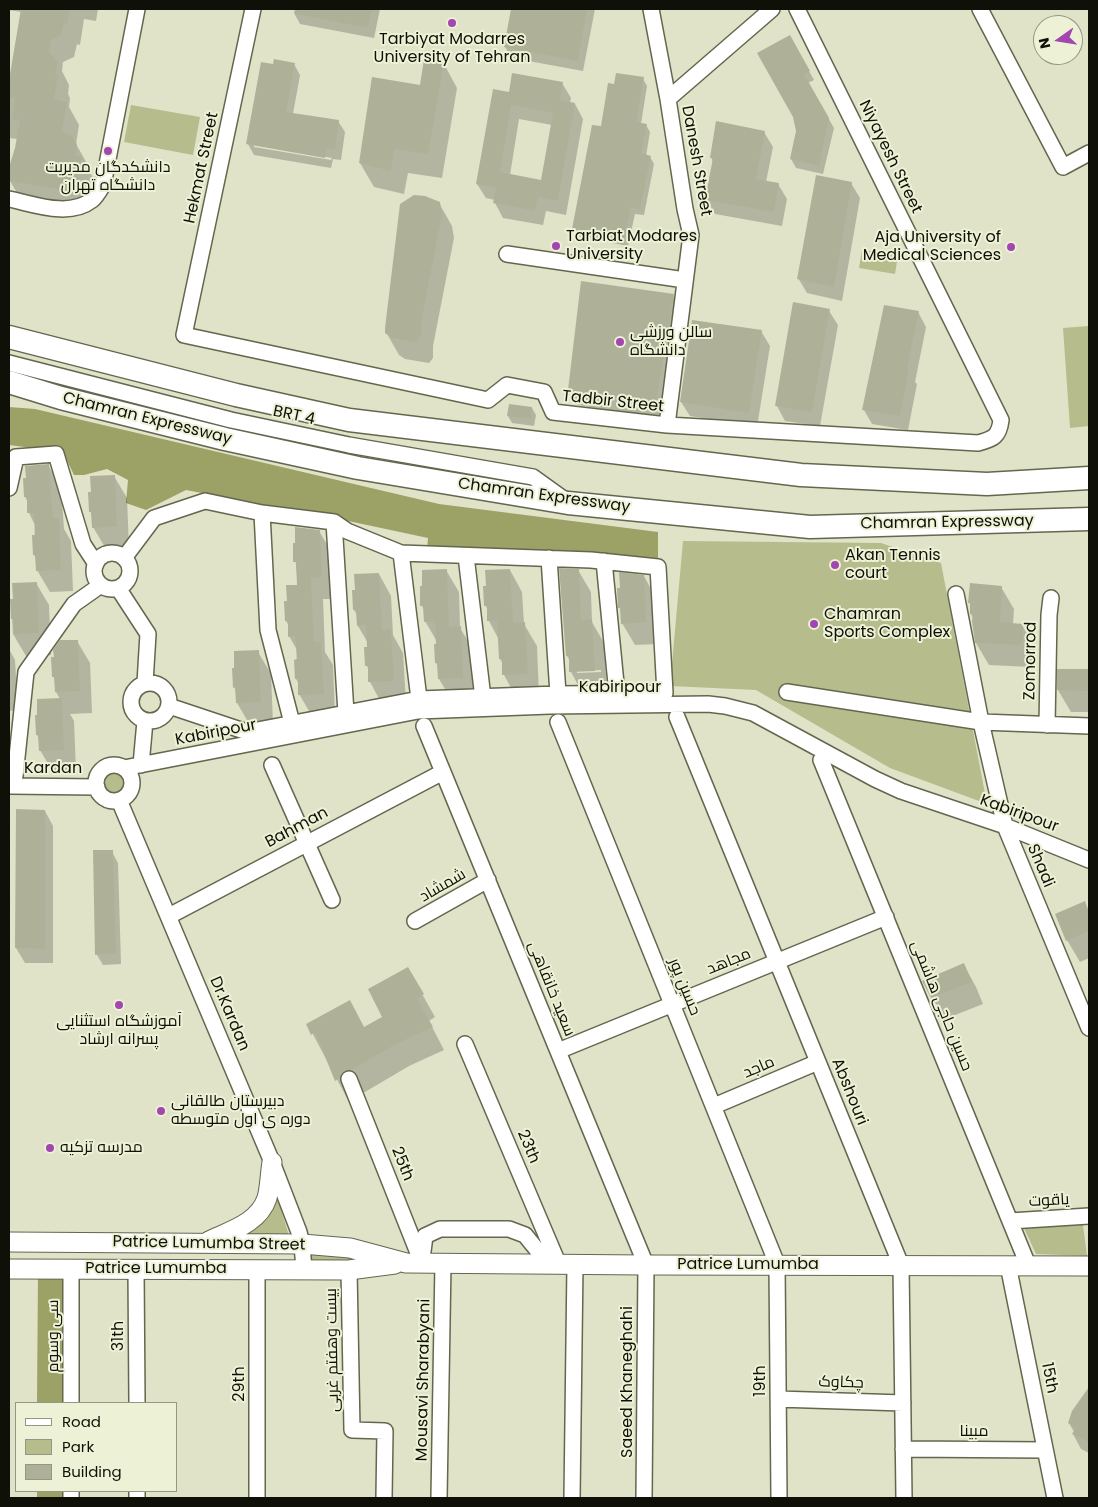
<!DOCTYPE html>
<meta charset="utf-8">
<style>
body{margin:0}
#map{position:relative;width:1098px;height:1507px;overflow:hidden;background:#e0e3c8;font-family:Poppins,sans-serif}
canvas{display:block}
.frame{position:absolute;inset:0;border:10px solid #0f1007;pointer-events:none}
.legend{position:absolute;left:15px;top:1402px;width:162px;height:90px;box-sizing:border-box;background:#edf1d5;border:1px solid #949783;margin:0;padding:6px 9px;list-style:none;font-size:15px;color:#0f1007}
.legend li{display:flex;align-items:center;gap:10px;height:25px}
.legend b{width:25px;border:1px solid #949783}
.north{position:absolute;left:1033px;top:15px;width:50px;height:50px;box-sizing:border-box;background:#edf1d5;border:1px solid #949783;border-radius:50%;rotate:257deg;font-size:14px;font-weight:700;line-height:20px;text-align:center;color:#0f1007}
.north::after{content:'';display:block;margin:auto;width:18px;height:22px;background:#a246b0;clip-path:polygon(50% 0,100% 100%,50% 72%,0 100%)}
</style>
<div id="map">
<canvas width="1098" height="1507"></canvas>
<div class="frame"></div>
<ul class="legend">
<li><b style="height:6px;background:#fff"></b>Road</li>
<li><b style="height:14px;background:#b7bc8d"></b>Park</li>
<li><b style="height:14px;background:#aeb197"></b>Building</li>
</ul>
<div class="north">N</div>
</div>
<script>
const c = document.querySelector('canvas').getContext('2d');
c.lineJoin = 'round';
function paint(path, color) {
  c.fillStyle = color;
  c.fill(path, 'evenodd');
}
function strokePath(path, color, width, dash) {
  c.strokeStyle = color;
  c.lineWidth = width;
  c.lineCap = dash ? 'butt' : 'round';
  c.setLineDash(dash || []);
  c.stroke(path);
}
function label(font, color, halo, rows, align = 'center') {
  c.font = font + ' Poppins,Cairo,sans-serif';
  c.lineWidth = 4;
  c.setLineDash([]);
  c.textBaseline = 'middle';
  c.strokeStyle = halo;
  c.fillStyle = color;
  for (const [text, x, y, turn = 0] of rows) {
    c.save();
    c.translate(x, y);
    c.rotate((+turn || 0) * Math.PI / 180);
    c.textAlign = isNaN(turn) ? turn : align;
    if (halo) c.strokeText(text, 0, 0);
    c.fillText(text, 0, 0);
    c.restore();
  }
}
paint(new Path2D(`
 M131,105L200,117L193,155L124,142Z
 M862,250L898,255L895,274L859,268Z
 M1089,326V426L1070,428L1063,328Z
 M683,541L881,543L941,563L987,804L890,768L756,690L670,686Z
 M102 783a12 12 0 1 1 24 0a12 12 0 1 1-24 0Z
 M278,1200L290,1239L246,1237Z
 M1083,1225L1087,1256L1036,1254L1023,1226Z
 M311,1253L390,1262L310,1265Z`), '#b7bc8d');
paint(new Path2D(`
 M9,407L35,409L439,504L658,532V558L427,549L428,538L353,522L186,490L146,510L126,503L128,480L107,469L84,475H74L63,452L9,445Z
 M38,1273H65L64,1403H37Z
 M37,1491H64V1498H37Z`), '#9ca166');
paint(new Path2D(`
 M9,9H98L96,21L84,19L80,45L77,44L74,57L63,62L62,71L69,85L68,94L70,98L69,107L79,125L76,144L89,167V170L94,180L87,213L23,203L10,181L18,139L9,138V86L21,12L9,10Z
 M295,9H380L374,38L300,24L294,13Z
 M512,9H595L583,71L512,58L505,47Z
 M790,37L814,80L808,83L834,128L823,174L796,168L791,159L798,131Z
 M294,64L300,75L293,114L338,121L345,132L341,160L333,159L331,168L254,155L248,144L274,66ZM254,144L332,158L331,160L254,147Z
 M444,64L457,88L442,178L408,173L404,194L374,187L360,163L421,87Z
 M643,79L647,86L641,124L646,125L650,132L646,156L650,157L654,164L644,215L635,214L628,246L577,236L573,229L615,86Z
 M562,83L571,98L570,103L575,104L583,119L566,215L546,211L543,225L503,218L495,203V200L486,198L477,184L510,93ZM519,119L552,125L542,182L510,175Z
 M764,132L773,147L766,182L778,184L787,199L782,226L715,214L707,200L713,162L711,157Z
 M851,183L860,198L842,301L807,293L798,278Z
 M414,196L439,203L452,226L454,238L433,346V358L429,363L405,359L399,355L386,332L401,205Z
 M673,296L682,310L664,419L578,405L569,390Z
 M829,311L838,325L820,426L785,421L777,406Z
 M918,312L926,327L915,382L917,384L908,430L872,424L864,410Z
 M761,331L770,346L757,427L690,416L681,402Z
 M532,408L536,415L534,426L512,423L508,416Z
 M48,465L61,487L64,529L71,541L73,591L50,592L37,570V559L34,555L35,525L29,513L28,502L25,497L24,479Z
 M114,476L127,498L129,548L106,549L93,527V516L90,511Z
 M319,531L332,553L334,599H323L325,652L333,665L335,715L312,716L299,694V684L296,679L297,650L289,636V626L286,621L288,603L298,586L294,544Z
 M446,570L459,592L460,628L473,649L475,700L452,701L439,679V668L436,663L439,645L425,621L424,610L422,606Z
 M510,570L522,592L524,624L537,646L539,696L516,697L504,675L503,664L500,659L499,640L489,621L488,610L485,605Z
 M560,570H578L591,592L592,622L604,643L607,693L583,694L571,672L570,661L567,656ZM601,670V672L577,673V671Z
 M379,574L391,596L393,635L403,653L406,703L382,704L370,682L369,671L367,666L366,648H368V643L358,626L357,615L354,610Z
 M644,576L656,598L658,644L635,645L622,623V612L619,607Z
 M36,583L49,605L51,655L26,656L13,634L11,600Z
 M1001,587L1014,609L1013,624L1022,625L1035,647V662L1031,667L989,665L976,643L973,618L971,614V606L969,602Z
 M77,641L90,663L92,713L70,714L74,721L76,771L53,772L40,750V740L37,735L60,699L56,692V681L53,676Z
 M9,649L15,660L18,710L9,711Z
 M258,652L271,674L273,724L250,725L237,703V692L234,687Z
 M1088,671L1089,712H1071L1058,690Z
 M17,811H45L53,826V963H25L16,948Z
 M112,852L118,863L121,964L103,965L97,955Z
 M1084,902L1089,911V958L1080,962L1067,940Z
 M964,965L976,987L983,1004L945,1019L932,998Z
 M408,969L435,1017L429,1021L444,1050L409,1066L365,1092H358L349,1102L308,1025L365,1028L384,1018Z
 M1089,1391V1453L1081,1449L1073,1434L1074,1432L1069,1423Z`), '#0003');
paint(new Path2D(`
 M21,9H70L67,24L64,23L61,35L51,40L49,52L58,62L55,74L58,75L54,99L67,102L62,132L70,134L77,144L75,155L82,157L75,192L9,181V167L15,148L20,120L12,119L15,98H9V80Z
 M296,9H372L368,28L295,14Z
 M511,9H587L578,61L504,47Z
 M790,35L810,71L804,74L829,118L819,166L790,159L796,131L793,117L757,53Z
 M274,59L295,63L286,112L339,120L335,150L327,148L325,158L246,144L261,62L273,64Z
 M424,59L444,63L428,154L394,149L391,171L359,163L372,77L420,85Z
 M512,73L563,82L560,100L575,103L558,201L538,197L535,211L493,203L496,188L476,184L493,89L509,92ZM511,105L553,113L541,180L500,172Z
 M616,73L644,77L636,122L647,124L641,153L651,156L640,209L631,207L624,240L572,229L592,125L601,126L608,83L614,84Z
 M716,121L765,131L756,179L779,183L774,212L705,200L713,158H710Z
 M816,175L852,182L834,287L797,279Z
 M414,195L425,196L440,202L442,215L421,323V335L416,342L392,338L385,333V328L400,204Z
 M581,281L674,294L656,405L568,390Z
 M793,302L830,309L812,412L775,406Z
 M884,305L919,311L907,368L909,369L900,416L862,410Z
 M692,320L762,330L749,413L680,402Z
 M509,404L532,407L531,419L507,416Z
 M49,464L53,518H59L61,570L36,571L35,555H33L32,535H35L34,513H27V497H24L23,478H26L25,466Z
 M115,475L117,526L92,528L91,512H89L88,492H91L90,476Z
 M295,527L320,530L322,577L311,578L314,642H321L324,694L298,695V679H295L294,660L297,659L295,636L288,637V621H285L284,601H287L286,585H297L296,562H293V543H295Z
 M559,568L579,569L581,620L592,619L595,671L569,672V656H566Z
 M447,569L449,627L461,626L463,678L438,679L437,663H435L434,644H436L435,621L424,622L423,606H420V586H422V570Z
 M510,569L513,623L525,622L528,674L502,675V659H499L497,621H487V606H484L483,586H486L485,570Z
 M619,572L644,575L646,622L621,624L620,608H618L617,588H620Z
 M379,573L382,630L391,629L394,681L368,682V666H365L364,647H367L366,625L357,626L356,610H353L352,590H355L354,574Z
 M37,582L39,633L14,634L13,619H11L10,599H13L12,583Z
 M970,583L1002,586L1000,622L1023,624V639L1019,645L975,643L972,621L973,614H970V603H968Z
 M60,640H78L80,691L55,692L54,677H52L51,657H54L53,650Z
 M259,650L261,702L236,703L235,687L233,688L232,668H234V651Z
 M1057,669H1089L1088,691L1057,690Z
 M62,698L64,750L39,751L38,735H36L35,715H37V699Z
 M16,809L45,810V949L15,948Z
 M93,850H113L116,953L95,955Z
 M1085,901L1089,913V931L1066,941L1055,914Z
 M964,963L972,982L931,998L922,981Z
 M408,967L424,994L417,999L433,1027L396,1044L352,1070L345,1071L340,1078L335,1081L315,1032L311,1035L306,1024L350,1000L364,1027L382,1017L368,989Z
 M1089,1387V1442L1072,1434L1076,1428L1068,1423L1072,1411Z`), '#aeb197');
const minor = new Path2D(`
 M253,9L184,335L488,400L507,385L544,392L553,412L667,425L978,443C993,439 999,437 1001,420L797,9
 M651,9L668,99
 M980,9L1063,167L1089,153
 M9,199C34,204 69,218 92,200C96,197 100,190 103,185L137,9
 M507,254L685,280
 M9,363L231,420L349,445L533,477L565,500
 M667,425L691,235L685,209L668,99L772,9
 M9,488L16,457L56,454L83,544L96,564
 M262,513L268,630L292,723
 M334,522L346,713
 M401,553L419,699
 M94 571a18 18 0 1 1 36 0a18 18 0 1 1-36 0Z
 M466,556L483,698
 M124,558L154,518L205,501L262,513L334,522L347,531L401,553L591,560L658,567L665,693L558,694L419,699L247,732L169,706
 M549,558L558,694
 M604,561L617,694
 M118,588L148,634L145,683
 M956,594L981,722L1005,826L1089,1028
 M131 702a19 19 0 1 1 38 0a19 19 0 1 1-38 0Z
 M787,692L981,722L1089,726
 M677,717L901,1265L904,1498
 M558,722L777,1264L779,1498
 M1047,725L1049,615L1051,598
 M424,726L646,1265L644,1498
 M821,760L1028,1265
 M141,765L145,721
 M272,765L332,900
 M96 783a18 18 0 1 1 36 0a18 18 0 1 1-36 0Z
 M124,768L418,711L550,706L708,704L725,706L753,713L875,779L901,791L1005,826L1089,860
 M9,776H15L26,672L74,604L101,585
 M9,786L97,787
 M119,800L272,1162L299,1232L302,1244L304,1270
 M169,916L443,772
 M415,921L488,880
 M465,1044L558,1263
 M558,1051L886,917
 M349,1079L422,1263
 M714,1106L818,1062
 M1010,1221L1089,1216
 M422,1259L425,1236L440,1229H509L525,1235L538,1251L558,1263
 M1008,1265L1055,1498
 M71,1269V1403
 M136,1269L137,1403
 M257,1270V1498
 M349,1270L352,1430L385,1431L384,1498
 M778,1399L903,1403
 M903,1449L1045,1450
 M71,1491V1498
 M137,1491V1498
 M439,1498L443,1263
 M572,1498L575,1264`);
const major = new Path2D(`
 M209,1241C230,1231 259,1223 267,1198C270,1187 270,1174 272,1162
 M9,1242L302,1244L350,1248L406,1263L646,1265L1089,1266
 M9,1269L349,1270L395,1264`);
const highway = new Path2D(`
 M9,337L236,395L349,420L801,475L987,484L1089,478
 M9,382L61,398L225,439L358,468L568,503L810,527L1089,519`);
strokePath(minor, '#64664e', 18);
strokePath(major, '#64664e', 21);
strokePath(highway, '#64664e', 25);
strokePath(minor, '#fff', 15);
strokePath(major, '#fff', 19);
strokePath(highway, '#fff', 22);
for (const [x, y, r, color] of [
 [452,23,5,"#a246b0"],
 [108,151,5,"#a246b0"],
 [556,246,5,"#a246b0"],
 [1011,247,5,"#a246b0"],
 [620,342,5,"#a246b0"],
 [835,565,5,"#a246b0"],
 [814,624,5,"#a246b0"],
 [119,1005,5,"#a246b0"],
 [161,1111,5,"#a246b0"],
 [50,1148,5,"#a246b0"]
]) {
  const dot = new Path2D();
  dot.arc(x, y, r, 0, 2 * Math.PI);
  c.fillStyle = color;
  c.fill(dot);
  strokePath(dot, '#edf1d5', 2);
}
label('16px', '#0f1007', '#edf1d5', [
 ["Tarbiyat Modarres",452,40,"center"],
 ["University of Tehran",452,58,"center"],
 ["دانشکدگان مدیریت",108,168,"center"],
 ["دانشگاه تهران",108,186,"center"],
 ["Tarbiat Modares",566,237],
 ["University",566,255],
 ["Aja University of",1001,238,"right"],
 ["Medical Sciences",1001,256,"right"],
 ["سالن ورزشی",630,333],
 ["دانشگاه",630,351],
 ["Akan Tennis",845,556],
 ["court",845,574],
 ["Chamran",824,615],
 ["Sports Complex",824,633],
 ["آموزشگاه استثنایی",119,1022,"center"],
 ["پسرانه ارشاد",119,1040,"center"],
 ["دبیرستان طالقانی",171,1102],
 ["دوره ی اول متوسطه",171,1120],
 ["مدرسه تزکیه",60,1148]
], 'left');
label('16px', '#0f1007', '#edf1d5', [
 ["Niyayesh Street",890,157,64],
 ["Danesh Street",696,161,80],
 ["Hekmat Street",202,168,-78],
 ["Tadbir Street",613,402,6],
 ["BRT 4",294,416,12],
 ["Chamran Expressway",147,419,14],
 ["Chamran Expressway",544,496,8],
 ["Chamran Expressway",947,523,-1],
 ["Zomorrod",1031,661,-89],
 ["Kabiripour",620,688],
 ["Kabiripour",216,733,-11],
 ["Kardan",53,769],
 ["Kabiripour",1019,814,20],
 ["Bahman",297,828,-28],
 ["Shadi",1040,866,67],
 ["شمشاد",443,886,-30],
 ["مجاهد",729,962,-22],
 ["حسین پور",684,987,68],
 ["سعید خانقاهی",551,989,68],
 ["حسین حاجی هاشمی",941,1006,68],
 ["Dr.Kardan",229,1014,67],
 ["ماجد",759,1068,-23],
 ["Abshouri",849,1092,68],
 ["23th",528,1147,67],
 ["25th",402,1164,68],
 ["یاقوت",1049,1201,-3],
 ["Patrice Lumumba Street",209,1244,1],
 ["Patrice Lumumba",748,1265],
 ["Patrice Lumumba",156,1269],
 ["سی وسوم",54,1336,-90],
 ["31th",119,1336,-90],
 ["بیست وهفتم غربی",333,1350,-91],
 ["15th",1049,1378,79],
 ["Mousavi Sharabyani",424,1380,-89],
 ["19th",761,1381,-90],
 ["Saeed Khaneghahi",628,1382,-90],
 ["چکاوک",841,1383,2],
 ["29th",240,1384,-90],
 ["مبینا",974,1432]
]);
</script>
